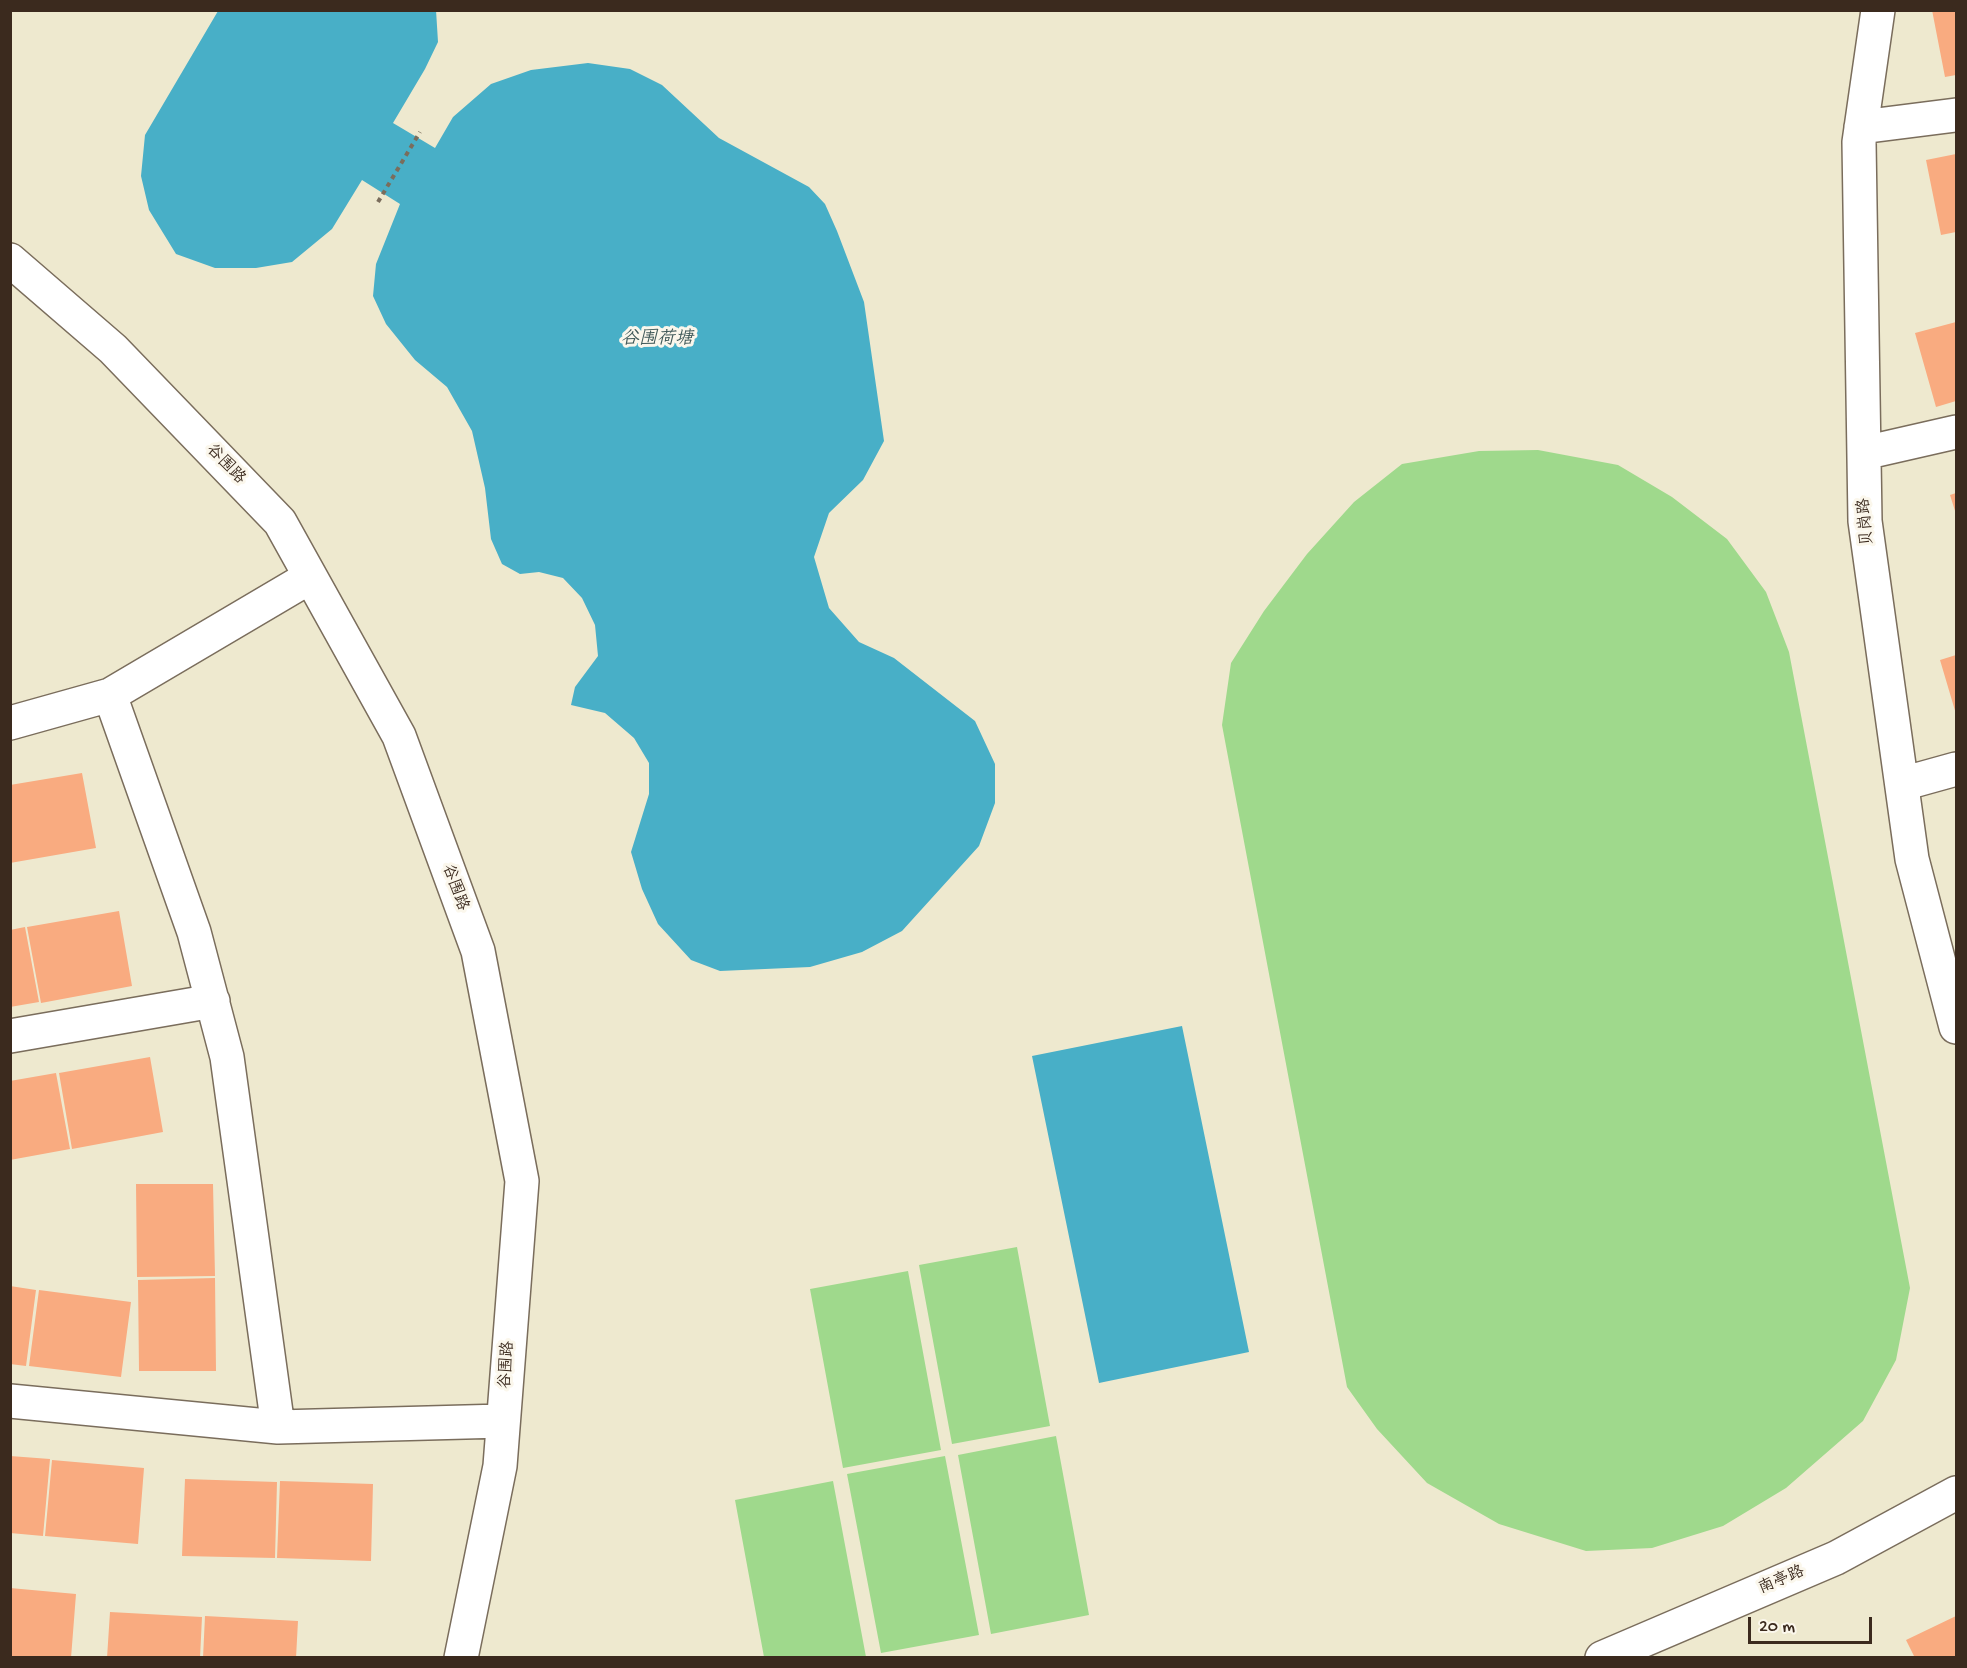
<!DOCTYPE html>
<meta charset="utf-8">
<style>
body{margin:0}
#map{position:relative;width:1967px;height:1668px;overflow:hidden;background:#eee9cf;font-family:"Gochi Hand",sans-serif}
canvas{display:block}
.frame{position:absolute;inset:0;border:12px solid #3b2a1e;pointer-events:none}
.scale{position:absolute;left:1748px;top:1617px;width:124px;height:27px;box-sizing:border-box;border:3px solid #3b2a1e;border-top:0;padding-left:8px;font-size:18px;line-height:21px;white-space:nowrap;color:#3b2a1e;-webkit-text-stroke:4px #fbf7ec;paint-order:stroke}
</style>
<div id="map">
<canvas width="1967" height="1668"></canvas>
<div class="frame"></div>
<div class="scale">20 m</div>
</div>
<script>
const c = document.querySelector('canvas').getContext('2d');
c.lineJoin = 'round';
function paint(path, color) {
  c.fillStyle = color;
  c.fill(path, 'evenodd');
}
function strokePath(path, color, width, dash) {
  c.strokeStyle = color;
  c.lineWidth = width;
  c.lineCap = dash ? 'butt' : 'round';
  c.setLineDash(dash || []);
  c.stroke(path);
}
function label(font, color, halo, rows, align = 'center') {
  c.font = font + ' "Gochi Hand","LXGW WenKai TC",sans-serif';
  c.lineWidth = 6;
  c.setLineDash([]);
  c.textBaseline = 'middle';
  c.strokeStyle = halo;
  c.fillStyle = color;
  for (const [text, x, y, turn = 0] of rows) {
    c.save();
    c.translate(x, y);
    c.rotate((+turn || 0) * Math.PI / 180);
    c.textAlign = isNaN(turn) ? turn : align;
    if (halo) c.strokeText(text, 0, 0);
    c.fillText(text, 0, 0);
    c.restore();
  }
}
paint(new Path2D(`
 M1538,450L1618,465L1672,497L1727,539L1766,592L1789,652L1910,1288L1896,1360L1863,1421L1786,1488L1723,1526L1652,1548L1586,1551L1499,1524L1427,1483L1377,1429L1347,1387L1222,725L1231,663L1264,611L1307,554L1354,502L1402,464L1479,451Z
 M1017,1247L1050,1426L952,1444L919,1265Z
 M908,1271L941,1450L843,1468L810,1289Z
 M1056,1436L1089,1615L991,1634L958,1455Z
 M945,1456L979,1635L881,1653L847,1474Z
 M833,1481L866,1657H764L735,1500Z`), '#9fd98c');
paint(new Path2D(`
 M436,10L438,42L425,69L393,123L435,148L453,117L491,84L531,70L588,63L630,69L662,85L719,138L809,187L825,204L837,231L864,302L884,441L863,480L829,513L814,557L829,608L859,642L894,658L975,721L995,764V803L979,846L902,931L862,952L810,967L720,971L691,960L658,924L642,889L631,852L649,794V763L634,738L605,713L571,705L575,687L598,656L595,625L582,598L563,578L539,572L520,574L502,564L491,539L485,488L472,431L447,387L415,360L386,324L373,296L376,264L400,204L362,180L332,229L292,262L256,268H215L176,254L149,210L141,176L145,135L218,11Z
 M1182,1026L1249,1352L1099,1383L1032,1056Z`), '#48afc7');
paint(new Path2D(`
 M1932,10H1956V75L1945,77Z
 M1956,154V232L1941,235L1926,160Z
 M1956,322V401L1936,407L1915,333Z
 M1956,493V514L1950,495Z
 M1956,655V714L1940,660Z
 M82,773L96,848L10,863V785Z
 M119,911L132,986L41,1003L27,927Z
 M25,927L39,1002L10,1007V930Z
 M150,1057L163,1132L72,1149L59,1073Z
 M56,1073L70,1149L10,1160V1081Z
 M136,1184H213L215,1276L137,1277Z
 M215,1278L216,1371H139L138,1280Z
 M10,1286L36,1290L26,1366L10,1364Z
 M39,1290L131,1302L121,1377L29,1366Z
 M10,1456L50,1459L43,1536L10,1533Z
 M52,1460L144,1468L138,1544L45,1536Z
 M185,1479L277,1482L275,1558L182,1556Z
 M280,1481L373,1484L371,1561L277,1558Z
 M10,1588L76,1594L71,1658H10Z
 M110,1612L202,1617L200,1658H107Z
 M205,1616L298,1621L296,1658H203Z
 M1956,1616V1658H1915L1906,1640Z`), '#f9ab80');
const street = new Path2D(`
 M1878,10L1859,142L1865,521L1912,859L1956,1027
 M1861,127L1956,115
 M10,260L113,349L280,522L399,736L478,951L522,1181L500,1466L461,1658
 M1864,453L1956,432
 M110,695L194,932L227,1057L278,1427
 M10,723L110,695L310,577
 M1902,784L1956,769
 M10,1036L213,1001
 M10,1401L278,1427L503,1421
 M1602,1658L1836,1558L1956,1493`);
strokePath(street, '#7a6d5c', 36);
strokePath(new Path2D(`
 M378,202L420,132`), '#7a6d5c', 4, [4.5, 4.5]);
strokePath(street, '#fff', 33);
label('16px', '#3b2a1e', '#fbf7ec', [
 ["谷围路",225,465,46],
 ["贝岗路",1867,522,-95],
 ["谷围路",454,888,70],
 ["谷围路",508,1365,-86],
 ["南亭路",1782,1581,-23]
]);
label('italic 18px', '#405959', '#fbf7ec', [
 ["谷围荷塘",657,340]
]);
</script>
